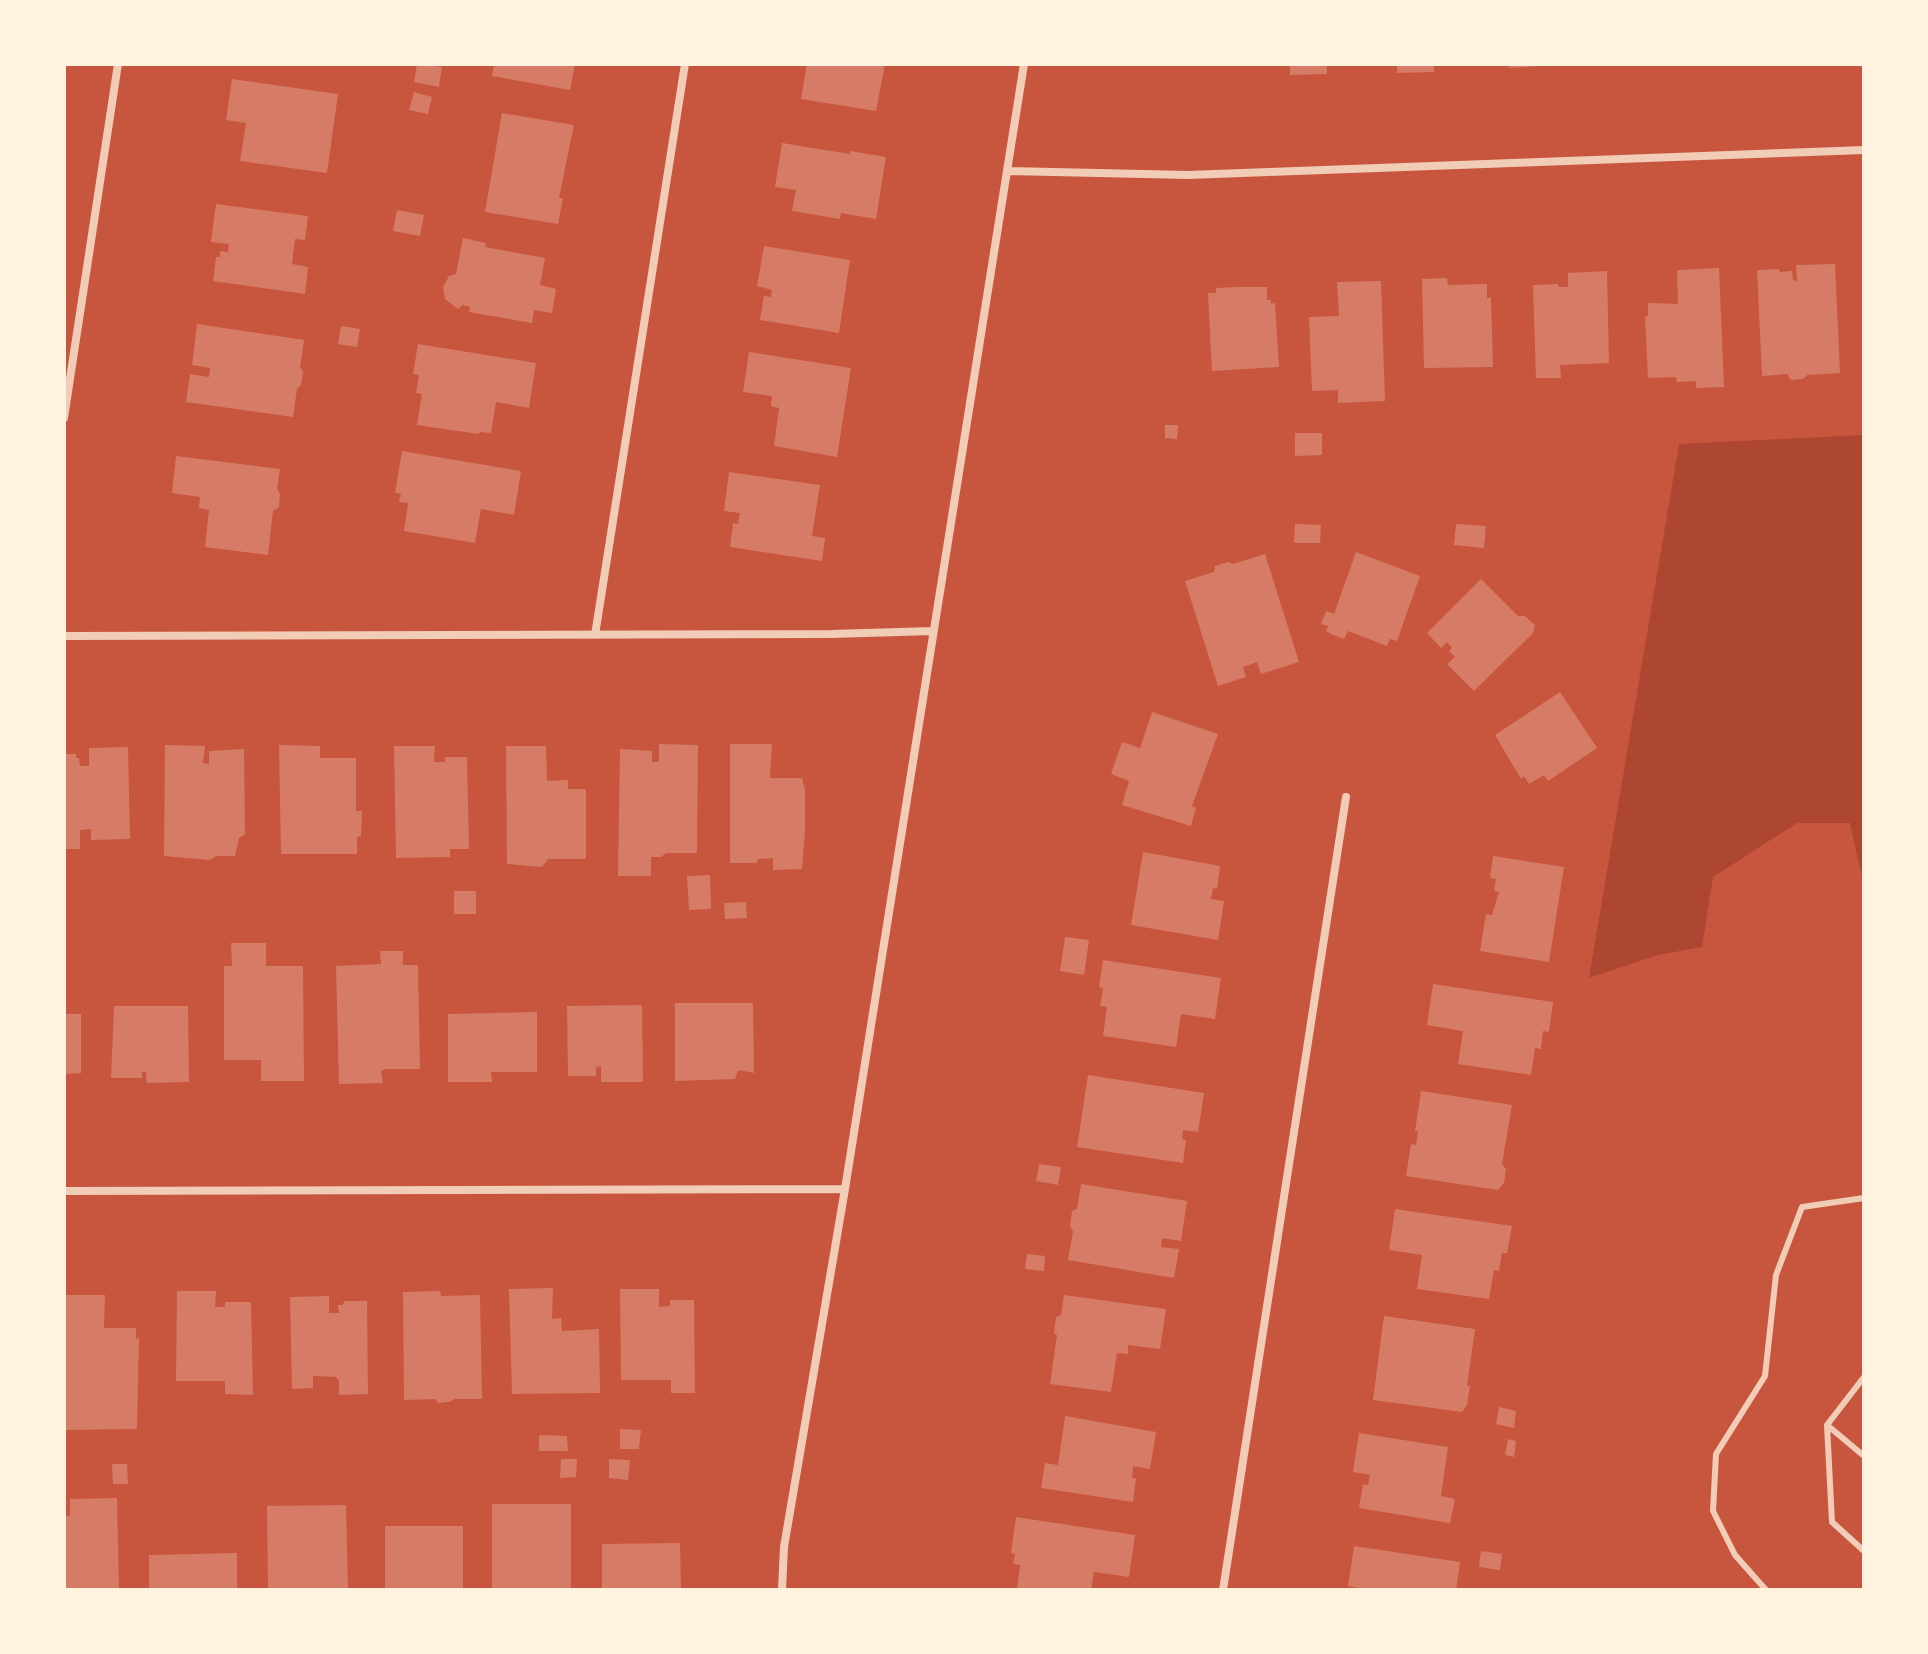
<!DOCTYPE html>
<style>
body{margin:0}
#map{position:relative;width:1928px;height:1654px;overflow:hidden;background:#c8553d;font-family:"PT Sans",sans-serif}
canvas{display:block}
.frame{position:absolute;inset:0;border:66px solid #fff3e0;pointer-events:none}
</style>
<div id="map">
<canvas width="1928" height="1654"></canvas>
<div class="frame"></div>
</div>
<script>
const c = document.querySelector('canvas').getContext('2d');
c.lineJoin = 'round';
function paint(path, color) {
  c.fillStyle = color;
  c.fill(path, 'evenodd');
}
function strokePath(path, color, width, dash) {
  c.strokeStyle = color;
  c.lineWidth = width;
  c.lineCap = dash ? 'butt' : 'round';
  c.setLineDash(dash || []);
  c.stroke(path);
}
paint(new Path2D(`
 M1864,435V873H1861L1850,823H1797L1713,877L1702,947L1658,955L1589,978L1679,444Z`), '#ae4732');
paint(new Path2D(`
 M417,64L442,67L439,87L414,82Z
 M494,64H575L570,90L492,76Z
 M807,64H885L876,111L801,99Z
 M1290,64H1327V74L1290,75Z
 M1397,64H1434V72L1397,73Z
 M1509,64H1541V66L1509,68Z
 M232,79L338,94L327,173L240,161L246,123L226,120Z
 M414,92L432,97L428,114L409,110Z
 M502,113L574,125L559,198H563L558,224L485,212Z
 M782,143L850,154V151L886,157L876,219L841,213L840,219L792,211L796,190L775,187Z
 M216,204L308,216L305,240L295,239L292,264L308,267L305,294L213,281L216,257H220V251L228,252L229,244L211,242Z
 M397,210L424,215L420,236L393,231Z
 M463,238L486,243L485,247L545,258L540,285L556,289L552,313L534,310L532,323L469,312L470,307L463,305L458,309L445,299L443,287L449,276L456,274Z
 M764,246L850,260L839,333L760,320L764,296L771,297L772,290L757,286Z
 M1835,264L1840,373L1807,375L1803,379L1791,380L1787,374L1762,376L1757,270L1779,269L1780,272L1792,271L1793,280L1797,281L1796,265Z
 M1719,268L1724,387L1696,388V381L1677,382L1676,377L1648,378L1645,317L1648,316V303L1678,304L1677,270Z
 M1607,271L1609,363L1560,365L1561,378H1536L1533,285L1558,284L1559,287H1568V273Z
 M1447,278L1448,285L1487,284V298H1491L1493,367L1424,368L1422,279Z
 M1381,281L1385,401L1338,403V390L1312,391L1309,317L1339,316L1337,282Z
 M1236,287H1267V300H1271V304L1275,303L1279,367L1212,371L1208,293H1216V288Z
 M197,324L304,340L300,367L303,371L301,385L297,389L293,417L186,402L190,374L209,377L210,368L192,365Z
 M341,326L360,329L357,347L338,344Z
 M418,344L536,363L529,408L496,402L491,433L480,432L479,434L417,425L422,394L416,393L419,375L413,374Z
 M749,352L851,368L837,457L774,446L779,408L771,406L772,396L743,392Z
 M1165,425H1178L1177,439L1165,438Z
 M1295,433H1322V455L1295,456Z
 M402,451L521,471L514,515L481,509L475,543L404,531L408,503L399,502L401,494L395,493Z
 M176,456L280,469L277,489L280,494L279,507L273,511L268,555L205,547L209,510L199,508L200,497L172,493Z
 M729,472L820,485L812,536L825,538L822,561L730,547L733,523L738,524L740,513L724,511Z
 M1295,524L1321,525L1320,543H1294Z
 M1456,524L1486,526L1484,548L1454,545Z
 M1356,552L1420,576L1397,641L1390,639L1387,646L1348,631L1344,639L1331,634L1326,631L1328,626L1321,624L1326,611L1334,614Z
 M1265,554L1299,662L1261,674L1257,662L1243,667L1246,677L1218,686L1185,581L1214,572L1215,566L1228,562L1233,564Z
 M1481,579L1518,616H1525L1535,625L1533,633L1474,691L1447,664L1455,657L1449,651L1452,648L1447,642L1441,648L1427,633Z
 M1560,692L1597,748L1548,781L1544,775L1529,784L1524,776L1521,779L1495,735Z
 M1152,712L1218,734L1192,806L1196,808L1191,826L1122,805L1129,781L1111,774L1122,742L1140,748Z
 M659,744L698,745L697,853H666L661,857H651V876H618L620,749L652,751V762H659Z
 M730,744H772L770,778H802L805,790V830L802,869L773,870V858L758,859L757,863H730Z
 M165,745L205,746L203,763L209,764V751L244,749L245,834L239,838L235,856H216L210,860L164,856Z
 M279,745L320,746V758H356V811H362L361,836L357,837V854H281Z
 M394,746H435L434,762H445V757H467L469,849H450V857L396,858Z
 M506,746H546L547,781L568,780V789H586V859H548L542,867L507,864Z
 M128,747L130,839L91,840V829L80,830V849H64V754H76V758H79L80,766H89V748Z
 M1143,852L1220,866L1217,889L1213,888L1211,899L1224,901L1218,940L1131,925Z
 M1493,856L1564,867L1549,962L1480,951L1486,914L1492,915L1499,892L1494,891L1496,879L1490,878Z
 M710,875L711,909L689,910L687,876Z
 M454,891H476V914H454Z
 M746,902L747,918L725,919L724,903Z
 M1065,937L1089,940L1084,975L1060,971Z
 M231,943H266V966H303L304,1081H261V1060H224V966H232Z
 M380,951H403V965H418L420,1069H385L381,1071L383,1083L339,1084L336,966L381,964Z
 M1103,960L1221,978L1215,1019L1181,1014L1176,1047L1103,1036L1107,1007L1100,1006L1103,988L1099,987Z
 M1433,984L1553,1002L1549,1032L1543,1031L1541,1049L1535,1048L1531,1075L1458,1064L1463,1031L1427,1025Z
 M675,1003H753L754,1073L738,1070L735,1079L675,1081Z
 M642,1005L643,1082H601V1066L596,1067V1076H568L567,1006Z
 M114,1006H188L189,1082L147,1083L146,1072H142V1078H111Z
 M537,1012V1072H491L492,1082H448V1014Z
 M64,1014H81V1073L64,1074Z
 M1088,1075L1204,1093L1198,1132L1183,1130L1182,1139L1186,1140L1183,1163L1077,1147Z
 M1421,1091L1512,1105L1502,1164L1506,1169L1504,1183L1498,1190L1406,1176L1411,1144L1416,1145L1418,1131H1415Z
 M1039,1164L1061,1167L1058,1185L1036,1181Z
 M1081,1184L1187,1201L1181,1241L1162,1238L1161,1247L1179,1249L1174,1278L1068,1260L1073,1231L1070,1227L1072,1211L1077,1209Z
 M1395,1209L1512,1226L1507,1253H1502L1499,1271L1494,1270L1489,1299L1417,1289L1422,1255L1389,1250Z
 M1027,1254L1045,1256L1044,1271L1025,1269Z
 M553,1288L552,1319L561,1318L562,1331L599,1329L600,1393L512,1394L509,1289Z
 M620,1289H659V1307L670,1306V1300H694L695,1393H671V1380H621Z
 M177,1291H216L215,1307H225V1302H251L253,1395L225,1394V1381H176Z
 M440,1291L441,1296L480,1295L482,1399H455L449,1402L438,1403L435,1399L404,1400L403,1292Z
 M64,1295H105L104,1328H136V1339L139,1338L137,1429L64,1430Z
 M1064,1295L1166,1309L1160,1349L1128,1345V1354L1117,1353L1111,1392L1050,1384L1057,1335L1054,1334L1056,1317L1061,1315Z
 M329,1296V1313H339L338,1305H343L344,1301H367L368,1394L339,1395V1381L336,1377L313,1376V1388L292,1389L290,1297Z
 M1384,1316L1475,1329L1467,1386H1470L1467,1405L1462,1412L1373,1400Z
 M1499,1407L1516,1411L1514,1428L1496,1424Z
 M1065,1416L1156,1432L1150,1469L1133,1466L1132,1478H1136L1133,1502L1041,1488L1045,1463L1058,1465Z
 M620,1429L641,1430L639,1449H620Z
 M1359,1433L1448,1447L1441,1496L1455,1499L1450,1523L1359,1508L1363,1484L1368,1485L1370,1475L1353,1472Z
 M539,1435L567,1436L568,1451H539Z
 M1508,1439L1516,1441L1514,1457L1505,1455Z
 M561,1459H577L576,1477L560,1478Z
 M609,1459L630,1460L628,1480L609,1478Z
 M112,1464H127L128,1484H113Z
 M117,1498L119,1590H64V1516H70V1499Z
 M492,1504H571V1590H492Z
 M346,1505L348,1590H268L267,1506Z
 M1016,1517L1135,1535L1129,1577L1094,1572L1091,1590H1017L1020,1565L1013,1564L1015,1554L1011,1553Z
 M385,1526H463V1590H385Z
 M680,1543L681,1590H602V1544Z
 M1354,1546L1460,1562L1456,1590H1368L1348,1586Z
 M1481,1551L1502,1554L1500,1570L1479,1567Z
 M237,1553V1590H149V1555Z`), '#d67c66');
strokePath(new Path2D(`
 M1864,1377L1827,1425L1832,1522L1864,1551
 M1827,1425L1864,1456
 M1766,1590L1735,1555L1713,1511L1716,1454L1765,1376L1776,1275L1802,1207L1864,1198`), '#f1ccb7', 6);
strokePath(new Path2D(`
 M1008,171L1188,175L1864,150
 M64,418L118,64
 M595,635L685,64
 M64,636L832,634L933,631
 M64,1191L845,1189
 M782,1590L784,1547L845,1189L1024,64
 M1223,1590L1346,797`), '#f1ccb7', 8);
</script>
